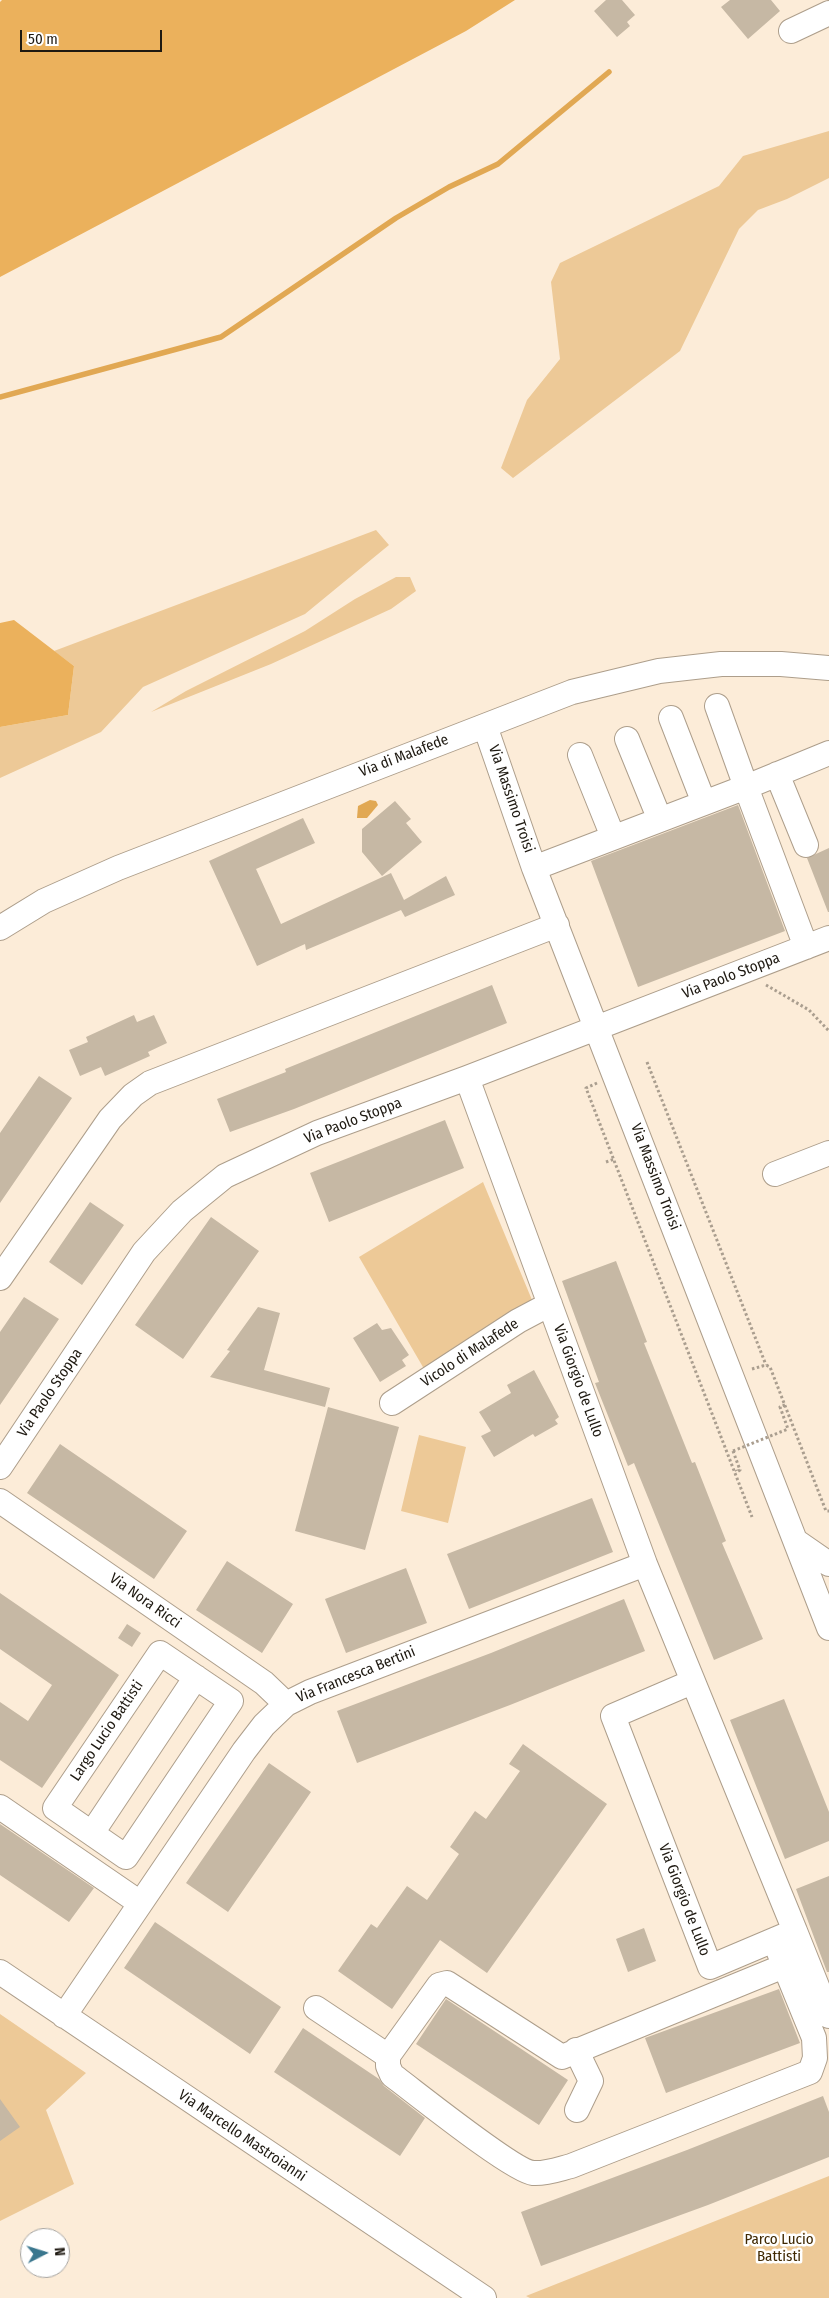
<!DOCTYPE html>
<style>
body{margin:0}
#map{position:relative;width:829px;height:2298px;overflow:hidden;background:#fcecd8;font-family:"Fira Sans Condensed",sans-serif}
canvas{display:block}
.north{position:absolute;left:20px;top:2228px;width:50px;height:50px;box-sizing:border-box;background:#fff;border:1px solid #a5a3a0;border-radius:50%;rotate:85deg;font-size:14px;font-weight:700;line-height:20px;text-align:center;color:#1e1911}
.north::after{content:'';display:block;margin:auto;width:18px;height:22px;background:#3a778e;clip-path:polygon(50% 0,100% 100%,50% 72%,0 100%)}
.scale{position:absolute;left:20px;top:30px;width:142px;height:22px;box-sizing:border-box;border:2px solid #1e1911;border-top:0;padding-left:6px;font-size:15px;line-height:18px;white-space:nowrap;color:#1e1911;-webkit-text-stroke:4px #fff;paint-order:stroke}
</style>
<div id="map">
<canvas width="829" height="2298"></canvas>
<div class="north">N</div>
<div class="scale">50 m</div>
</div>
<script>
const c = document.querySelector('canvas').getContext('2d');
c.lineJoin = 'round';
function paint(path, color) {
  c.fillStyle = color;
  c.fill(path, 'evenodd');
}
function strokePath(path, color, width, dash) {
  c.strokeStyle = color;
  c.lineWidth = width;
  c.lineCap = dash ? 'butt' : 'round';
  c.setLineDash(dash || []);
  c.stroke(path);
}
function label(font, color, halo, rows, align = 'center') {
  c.font = font + ' "Fira Sans Condensed",sans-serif';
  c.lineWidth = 5;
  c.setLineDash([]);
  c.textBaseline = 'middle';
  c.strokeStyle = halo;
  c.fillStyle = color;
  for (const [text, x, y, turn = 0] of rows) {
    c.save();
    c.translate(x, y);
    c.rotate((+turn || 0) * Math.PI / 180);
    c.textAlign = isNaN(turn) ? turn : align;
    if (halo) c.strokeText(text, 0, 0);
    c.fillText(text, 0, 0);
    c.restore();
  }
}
paint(new Path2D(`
 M829,131V178L787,199L758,210L739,229L680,351L513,478L501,468L527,400L560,359L551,282L560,263L719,186L743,156Z
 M376,530L389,545L305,614L143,687L101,732L0,778V727L68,715L74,666L54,651Z
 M396,577H410L416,591L391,609L271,664L151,712L186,691L305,631L355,599Z
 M483,1182L532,1300L427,1374L359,1257Z
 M419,1435L466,1447L448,1523L401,1511Z
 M0,2014L86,2073L46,2110L74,2184L0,2221Z
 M829,2176V2298H530L526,2296Z`), '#edc997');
paint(new Path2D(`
 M2,0H515L466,31L0,277V2Z
 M14,620L74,666L68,715L0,727V623Z`), '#ebb15c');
paint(new Path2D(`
 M370,800L376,801L378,805L367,818H357L358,806Z`), '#e1a853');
strokePath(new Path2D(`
 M0,397L221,337L396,218L449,187L498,164L609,72`), '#e1a853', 5.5);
paint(new Path2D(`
 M606,0H622L635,15L627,22L630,26L617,37L594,11Z
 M730,0H771L780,11L748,39L721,7Z
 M395,801L411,819L406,823L422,842L382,876L362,852V829Z
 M738,805L785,931L638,987L591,861Z
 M303,818L315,843L256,869L281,924L391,873L404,900L446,876L455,895L405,917L401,910L306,950L305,944L257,966L209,861Z
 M829,848V912H828L807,858Z
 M492,985L507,1023L294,1109L230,1132L217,1099L286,1072L285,1069Z
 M134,1015L137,1022L154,1015L167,1043L148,1052L150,1056L105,1076L101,1067L80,1076L69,1050L88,1042L86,1037Z
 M39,1076L72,1098L0,1203V1133Z
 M445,1120L464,1168L329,1222L310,1173Z
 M90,1202L124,1225L82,1285L49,1262Z
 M211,1217L259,1251L183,1359L135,1325Z
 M616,1261L647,1342L644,1343L692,1463L695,1462L726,1541L722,1543L763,1639L714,1660L634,1463L628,1466L595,1383L599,1382L562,1281Z
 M24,1297L59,1319L0,1405V1332Z
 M258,1307L280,1313L264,1370L330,1388L325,1407L210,1377L230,1351L227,1350Z
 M377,1323L382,1330L391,1328L409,1355L402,1360L406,1366L380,1382L353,1338Z
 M534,1370L559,1417L555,1420L558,1424L535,1437L533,1434L494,1457L481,1436L491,1431L479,1412L511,1393L507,1385Z
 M328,1407L399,1427L365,1550L295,1531Z
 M60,1444L187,1531L154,1579L27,1493Z
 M592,1498L613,1552L469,1609L447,1554Z
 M227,1561L293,1604L262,1653L196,1610Z
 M406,1568L427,1623L346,1653L325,1599Z
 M0,1593L119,1675L42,1788L0,1760V1702L28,1721L52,1685L0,1649Z
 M624,1599L645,1651L510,1705L357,1763L337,1711L491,1653Z
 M127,1624L141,1633L132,1647L118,1638Z
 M784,1699L829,1812V1841L785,1859L730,1720Z
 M523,1744L607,1804L487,1973L440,1940L392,2009L338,1971L371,1924L377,1928L407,1886L427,1900L459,1854L450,1847L475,1811L486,1819L520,1771L509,1764Z
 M269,1763L311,1792L228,1912L186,1883Z
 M0,1824L94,1888L69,1922L0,1875Z
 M829,1876V1972H827L796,1889Z
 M155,1922L281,2007L250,2054L124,1968Z
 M644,1928L656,1961L628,1972L616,1939Z
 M779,1989L800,2043L666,2093L645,2038Z
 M446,1999L568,2080L539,2125L416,2044Z
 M303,2028L379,2079L384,2086L425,2118L400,2156L274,2072Z
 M823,2096L829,2112V2157L708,2205L541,2266L521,2212L687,2150Z
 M0,2099L20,2127L0,2141Z`), '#c6b8a4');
const minor = new Path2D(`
 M791,31L829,13
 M717,706L746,787L829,753
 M671,718L704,803
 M485,726L534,868L829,1628
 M627,739L660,820
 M580,755L613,837
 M777,774L806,845
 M534,868L746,787L806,947
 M0,928L44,901L118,868L572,692L659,671L721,664H781L829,668
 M467,1078L645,1564L795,1931L710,1967L613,1716L692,1682
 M775,1174L829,1153
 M0,1278L110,1119L133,1095L150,1083L557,925
 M392,1403L518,1321L550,1304
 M0,1467L144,1252L182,1211L225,1176L317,1133L467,1078L829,938
 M0,1501L264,1683L286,1704
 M797,1542L829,1564
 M160,1653L231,1701L126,1857L55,1808Z
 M0,1807L140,1903
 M92,1833L196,1677
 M795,1931L829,2016
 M774,1940L814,2038L815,2058L810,2072L571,2166C559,2169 546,2174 533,2173C513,2171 415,2092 392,2075L388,2066V2056L439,1985L447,1983L562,2057L784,1966
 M0,1972L484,2298
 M316,2008L388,2056
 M64,2016L244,1751L264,1725L286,1704L310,1692L645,1564
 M576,2050L591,2081L577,2110`);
strokePath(minor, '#ad9e8b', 26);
strokePath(new Path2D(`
 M766,985L809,1010L829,1031
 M647,1062L766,1365
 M597,1083L586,1088L752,1517
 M606,1162L614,1159
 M752,1369L766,1365L770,1367L826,1511H829
 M785,1405L780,1407L788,1429
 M733,1451L740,1470L737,1472L736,1470`), '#aa9e8f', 3, [2.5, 2.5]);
strokePath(minor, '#fff', 24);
strokePath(new Path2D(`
 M733,1451L788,1429`), '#aa9e8f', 3, [2.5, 2.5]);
label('15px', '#1e1911', '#fff', [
 ["Via di Malafede",404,756,-21],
 ["Via Massimo Troisi",511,799,71],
 ["Via Paolo Stoppa",731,976,-21],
 ["Via Paolo Stoppa",353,1121,-21],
 ["Via Massimo Troisi",655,1177,69],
 ["Vicolo di Malafede",470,1353,-33],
 ["Via Giorgio de Lullo",578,1381,70],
 ["Via Paolo Stoppa",50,1393,-56],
 ["Via Nora Ricci",145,1601,35],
 ["Via Francesca Bertini",356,1675,-22],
 ["Largo Lucio Battisti",107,1731,-56],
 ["Via Giorgio de Lullo",684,1900,69],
 ["Via Marcello Mastroianni",242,2136,34]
]);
label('15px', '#3f2802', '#fff', [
 ["Parco Lucio",779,2240],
 ["Battisti",779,2257]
]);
</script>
